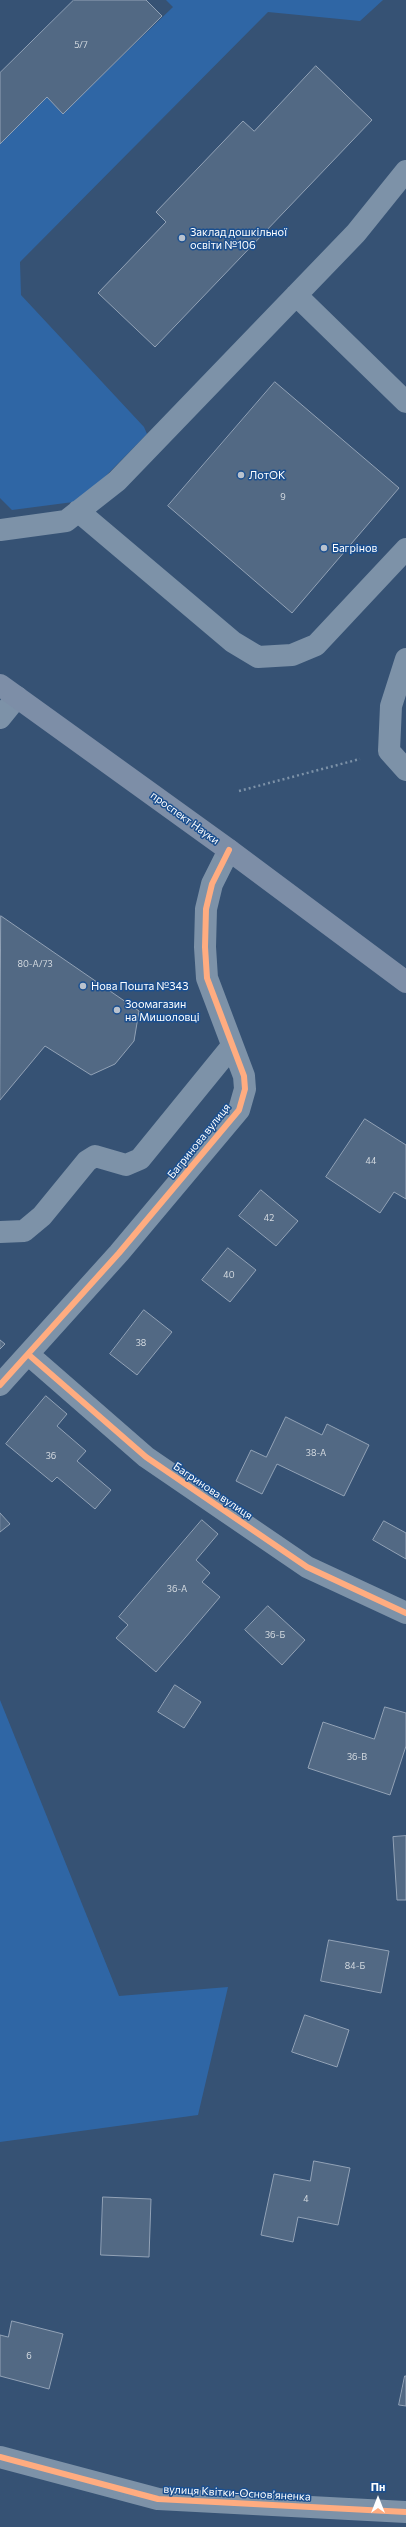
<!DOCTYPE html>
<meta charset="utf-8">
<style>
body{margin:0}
#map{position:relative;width:406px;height:2527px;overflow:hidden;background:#365274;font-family:Commissioner,sans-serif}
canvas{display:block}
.north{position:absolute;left:358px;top:2479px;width:40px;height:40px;-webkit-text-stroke:3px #1b4f8f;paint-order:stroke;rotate:0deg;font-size:11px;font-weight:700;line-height:16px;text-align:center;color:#fff}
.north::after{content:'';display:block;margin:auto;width:14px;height:18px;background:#fff;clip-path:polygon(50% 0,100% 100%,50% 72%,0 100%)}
</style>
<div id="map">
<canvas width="406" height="2527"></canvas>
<div class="north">Пн</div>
</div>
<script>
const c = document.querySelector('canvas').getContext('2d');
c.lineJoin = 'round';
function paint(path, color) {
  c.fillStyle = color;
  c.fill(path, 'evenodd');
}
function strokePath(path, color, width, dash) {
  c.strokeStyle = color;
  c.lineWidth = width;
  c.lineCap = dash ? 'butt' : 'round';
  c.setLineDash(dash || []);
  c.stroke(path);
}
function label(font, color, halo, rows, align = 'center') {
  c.font = font + ' Commissioner,sans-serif';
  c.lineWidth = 3;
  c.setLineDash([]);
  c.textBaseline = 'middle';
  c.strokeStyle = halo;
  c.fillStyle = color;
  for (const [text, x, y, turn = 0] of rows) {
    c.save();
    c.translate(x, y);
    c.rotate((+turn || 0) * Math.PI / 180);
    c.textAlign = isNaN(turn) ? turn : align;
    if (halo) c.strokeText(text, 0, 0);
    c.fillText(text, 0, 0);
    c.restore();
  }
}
paint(new Path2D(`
 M166,0H383L360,21L268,12L20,262L21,295L144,427L147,434L81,501L12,510L0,498V144L47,97L63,113L173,7Z
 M0,1700L119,1996L228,1987L198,2115L0,2142Z`), '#2f66a5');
const building = new Path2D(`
 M74,0H146L162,16L63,114L47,97L0,144V73Z
 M316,66L372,120L155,347L98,293L166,222L156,212L243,121L254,131Z
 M275,382L399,488L292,613L168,506Z
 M1,916L139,1011L134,1041L115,1064L91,1075L45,1046L0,1100Z
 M365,1119L406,1145V1199L394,1192L380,1213L326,1177Z
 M261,1190L298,1221L276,1246L239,1216Z
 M228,1248L256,1270L230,1302L202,1280Z
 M144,1310L172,1332L137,1375L110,1354Z
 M0,1340L5,1344L0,1349Z
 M46,1396L67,1414L57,1426L86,1451L77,1461L111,1490L95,1509L57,1477L52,1482L6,1444Z
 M286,1417L322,1435L327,1424L369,1445L344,1496L277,1464L262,1494L236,1481L251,1450L266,1457Z
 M0,1513L10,1524L0,1532Z
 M202,1520L218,1534L196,1560L210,1573L202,1582L220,1597L156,1672L116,1638L128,1625L119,1617Z
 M384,1521L406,1533V1559L373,1540Z
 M268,1606L305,1640L282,1665L245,1630Z
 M175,1685L201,1702L184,1728L158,1712Z
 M385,1707L406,1713V1746L390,1795L308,1768L323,1722L374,1739Z
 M406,1836V1900H397L393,1837Z
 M329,1940L389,1951L381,1993L321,1981Z
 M305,2015L349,2030L337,2067L292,2052Z
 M314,2161L350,2168L338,2225L298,2217L293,2242L261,2235L274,2174L310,2181Z
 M103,2197L151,2199L149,2257L101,2255Z
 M12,2321L63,2334L49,2389L0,2376V2335L8,2337Z
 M405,2376H406V2406L399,2405Z`);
paint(building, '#526984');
strokePath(building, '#92a2b6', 1);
strokePath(new Path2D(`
 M239,791L360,759`), '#7d92a8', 2.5, [2, 3]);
strokePath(new Path2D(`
 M296,295L406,402
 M78,511L233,642L258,657L292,655L316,645L406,549
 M0,530L66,521L117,481L356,233L406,171
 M406,659L391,706L389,751L406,770
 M0,718L17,697
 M0,1232L24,1231L42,1216L87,1161L95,1156L126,1165L140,1159L232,1046
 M29,1355L146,1457L307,1567L406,1613
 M0,1385L119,1253L239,1110L245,1089L244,1076L207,978L205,947L206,909L212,884L229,850
 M0,2457L158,2499L406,2512`), '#7d92a8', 22);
strokePath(new Path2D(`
 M0,685L229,850L406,982`), '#7d8ea7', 22);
strokePath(new Path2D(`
 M29,1355L146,1457L307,1567L406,1613
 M0,1385L119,1253L239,1110L245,1089L244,1076L207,978L205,947L206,909L212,884L229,850
 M0,2457L158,2499L406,2512`), '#ffac80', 6);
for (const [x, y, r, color] of [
 [182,238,4,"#b9c2ce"],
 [241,475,4,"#b9c2ce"],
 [324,548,4,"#b9c2ce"],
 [83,986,4,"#b9c2ce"],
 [117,1010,4,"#b9c2ce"]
]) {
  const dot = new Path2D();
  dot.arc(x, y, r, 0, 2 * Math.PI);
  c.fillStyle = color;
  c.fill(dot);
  strokePath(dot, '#1b4f8f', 1.5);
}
label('9px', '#d4dae0', null, [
 ["5/7",81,45],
 ["9",283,497],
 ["80-А/73",35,964],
 ["44",371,1161],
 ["42",269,1218],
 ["40",229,1275],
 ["38",141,1343],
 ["38-А",316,1453],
 ["36",51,1456],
 ["36-А",177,1589],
 ["36-Б",275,1635],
 ["36-В",357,1757],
 ["84-Б",355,1966],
 ["4",306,2199],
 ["6",29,2356]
]);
label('11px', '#fff', '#1b4f8f', [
 ["Заклад дошкільної",190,232],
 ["освіти №106",190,245],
 ["ЛотОК",249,475],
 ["Багрінов",332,548],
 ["Нова Пошта №343",91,986],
 ["Зоомагазин",125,1004],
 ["на Мишоловці",125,1017]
], 'left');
label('11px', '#fff', '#1b4f8f', [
 ["проспект Науки",185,818,36],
 ["Багринова вулиця",199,1141,-51],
 ["Багринова вулиця",213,1491,34],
 ["вулиця Квітки-Основ’яненка",237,2493,3]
]);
</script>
